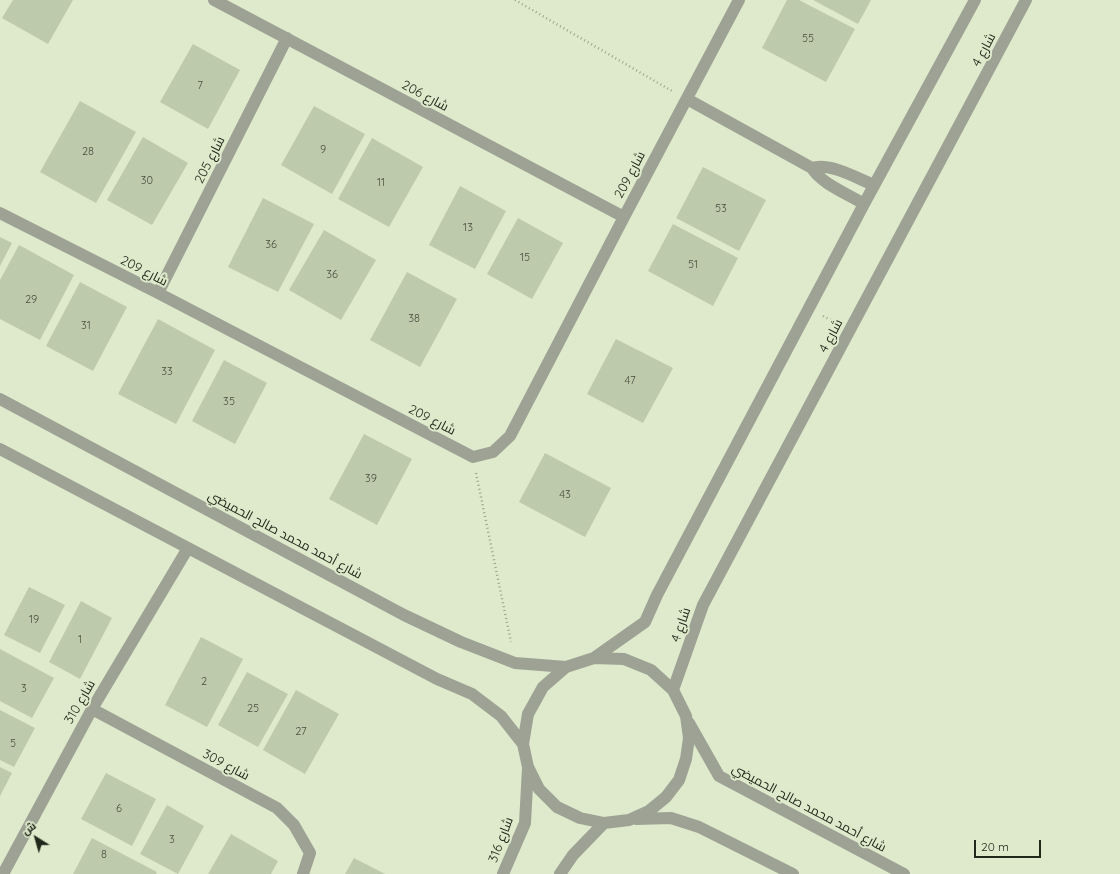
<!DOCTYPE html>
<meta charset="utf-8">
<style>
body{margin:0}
#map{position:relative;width:1120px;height:874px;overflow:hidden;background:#deeacb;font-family:Quicksand,Cairo,sans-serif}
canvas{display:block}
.north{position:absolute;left:16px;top:818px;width:40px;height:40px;-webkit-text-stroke:3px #deeacb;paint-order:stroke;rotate:323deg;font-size:11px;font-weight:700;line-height:16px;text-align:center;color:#22271b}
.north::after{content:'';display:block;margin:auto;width:14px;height:18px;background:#22271b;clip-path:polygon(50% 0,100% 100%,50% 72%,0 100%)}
.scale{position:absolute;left:974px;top:840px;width:67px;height:18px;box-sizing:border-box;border:2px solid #22271b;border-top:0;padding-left:5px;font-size:12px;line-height:14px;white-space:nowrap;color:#22271b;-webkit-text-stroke:3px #deeacb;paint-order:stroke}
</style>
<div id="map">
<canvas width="1120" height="874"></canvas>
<div class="north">ش</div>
<div class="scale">20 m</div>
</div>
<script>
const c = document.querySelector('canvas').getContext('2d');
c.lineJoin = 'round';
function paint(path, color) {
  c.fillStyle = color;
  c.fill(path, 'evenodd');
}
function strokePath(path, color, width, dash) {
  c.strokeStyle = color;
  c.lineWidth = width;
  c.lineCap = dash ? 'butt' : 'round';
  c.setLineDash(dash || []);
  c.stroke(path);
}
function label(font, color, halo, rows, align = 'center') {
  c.font = font + ' Quicksand,Cairo,sans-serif';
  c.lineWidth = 4;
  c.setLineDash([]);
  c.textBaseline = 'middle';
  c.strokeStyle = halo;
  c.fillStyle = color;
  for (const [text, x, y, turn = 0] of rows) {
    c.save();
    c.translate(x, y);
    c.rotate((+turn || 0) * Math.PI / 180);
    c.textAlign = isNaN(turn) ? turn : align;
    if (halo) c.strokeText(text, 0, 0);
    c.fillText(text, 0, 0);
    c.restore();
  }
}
paint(new Path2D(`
 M13,0H73L48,44L2,18Z
 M787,0H799L855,29L826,82L762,48Z
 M813,0H871L858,24Z
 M193,44L240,70L208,129L160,102Z
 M80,101L136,132L96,203L40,172Z
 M314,106L365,134L332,194L281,165Z
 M143,137L188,163L152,225L107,200Z
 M372,138L423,167L389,227L338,199Z
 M703,167L766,200L739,251L676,218Z
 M460,186L506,211L475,269L429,245Z
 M263,198L314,224L278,292L228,267Z
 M518,218L563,243L532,299L487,274Z
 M673,224L738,258L713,306L648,271Z
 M324,230L376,260L341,320L289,290Z
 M0,237L12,243L0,266Z
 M19,245L74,275L40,340L0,319V280Z
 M407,272L457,299L420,367L370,340Z
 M80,282L127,307L93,371L46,346Z
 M158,319L215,350L176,424L118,394Z
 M616,339L673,368L643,423L587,394Z
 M224,360L267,383L235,444L192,421Z
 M364,434L412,459L377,525L329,499Z
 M545,453L611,488L585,537L519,502Z
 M29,587L65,605L40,653L4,635Z
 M81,601L112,618L80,679L49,662Z
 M201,637L243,659L207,727L165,705Z
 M0,649L54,678L32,718L0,701Z
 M247,672L288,694L258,747L218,725Z
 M296,690L339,714L305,774L263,750Z
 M0,710L35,728L14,767L0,760Z
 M0,767L12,773L0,796Z
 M106,773L156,799L132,846L81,819Z
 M167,805L204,826L178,874L140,854Z
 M231,834L278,861L271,874H208Z
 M92,838L157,872L156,874H73Z
 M354,858L385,874H345Z`), '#becaac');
strokePath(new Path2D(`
 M515,0L672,91
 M823,316L835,322
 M476,473L511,642`), '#9ba48c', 2.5, [1, 3]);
strokePath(new Path2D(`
 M214,0L624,217
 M687,99L812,168C820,183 850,195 864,204
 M812,168C830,162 858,179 874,185
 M0,213L158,293L473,457L493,452L510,436L624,217L739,0
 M158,293L287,38
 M0,399L404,615L461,642L515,663L566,667
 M0,449L437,679L472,694L501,716L523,744L528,767L539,789L557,807L580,818L604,823L629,820L649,811L666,797L679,780L686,759L689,738L686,716L673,690L651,670L624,659L594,658L566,667L543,687L528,714L523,744
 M594,658L645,622L657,595L864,204L975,0
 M673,690L703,605L1026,0
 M92,709L277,808L294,825L310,853L303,874
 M689,723L719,776L904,874
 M636,819L671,818L699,827L793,874
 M3,874L92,709L188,548
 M503,874L525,823L528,768
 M560,874L573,855L604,823`), '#9da295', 12);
label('11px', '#49503f', null, [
 ["55",808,39],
 ["7",200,86],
 ["9",323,150],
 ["28",88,152],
 ["30",147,181],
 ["11",381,183],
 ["53",721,209],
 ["13",468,228],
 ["36",271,245],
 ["15",525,258],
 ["51",693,265],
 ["36",332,275],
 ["29",31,300],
 ["38",414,319],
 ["31",86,326],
 ["33",167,372],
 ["47",630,381],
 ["35",229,402],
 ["39",371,479],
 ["43",565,495],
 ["19",34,620],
 ["1",80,640],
 ["2",204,682],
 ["3",24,689],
 ["25",253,709],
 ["27",301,732],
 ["5",13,744],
 ["6",119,809],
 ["3",172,840],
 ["8",104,855]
]);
label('13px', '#22271b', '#deeacb', [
 ["شارع 4",984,50,-62],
 ["شارع 206",425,96,28],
 ["شارع 205",210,160,-63],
 ["شارع 209",630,175,-62],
 ["شارع 209",144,271,27],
 ["شارع 4",831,336,-62],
 ["شارع 209",432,420,27],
 ["شارع أحمد محمد صالح الحميضي",285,535,28],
 ["شارع 4",681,625,-71],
 ["شارع 310",80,702,-60],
 ["شارع 309",226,765,28],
 ["شارع أحمد محمد صالح الحميضي",809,808,28],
 ["شارع 316",501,840,-69]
]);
</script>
